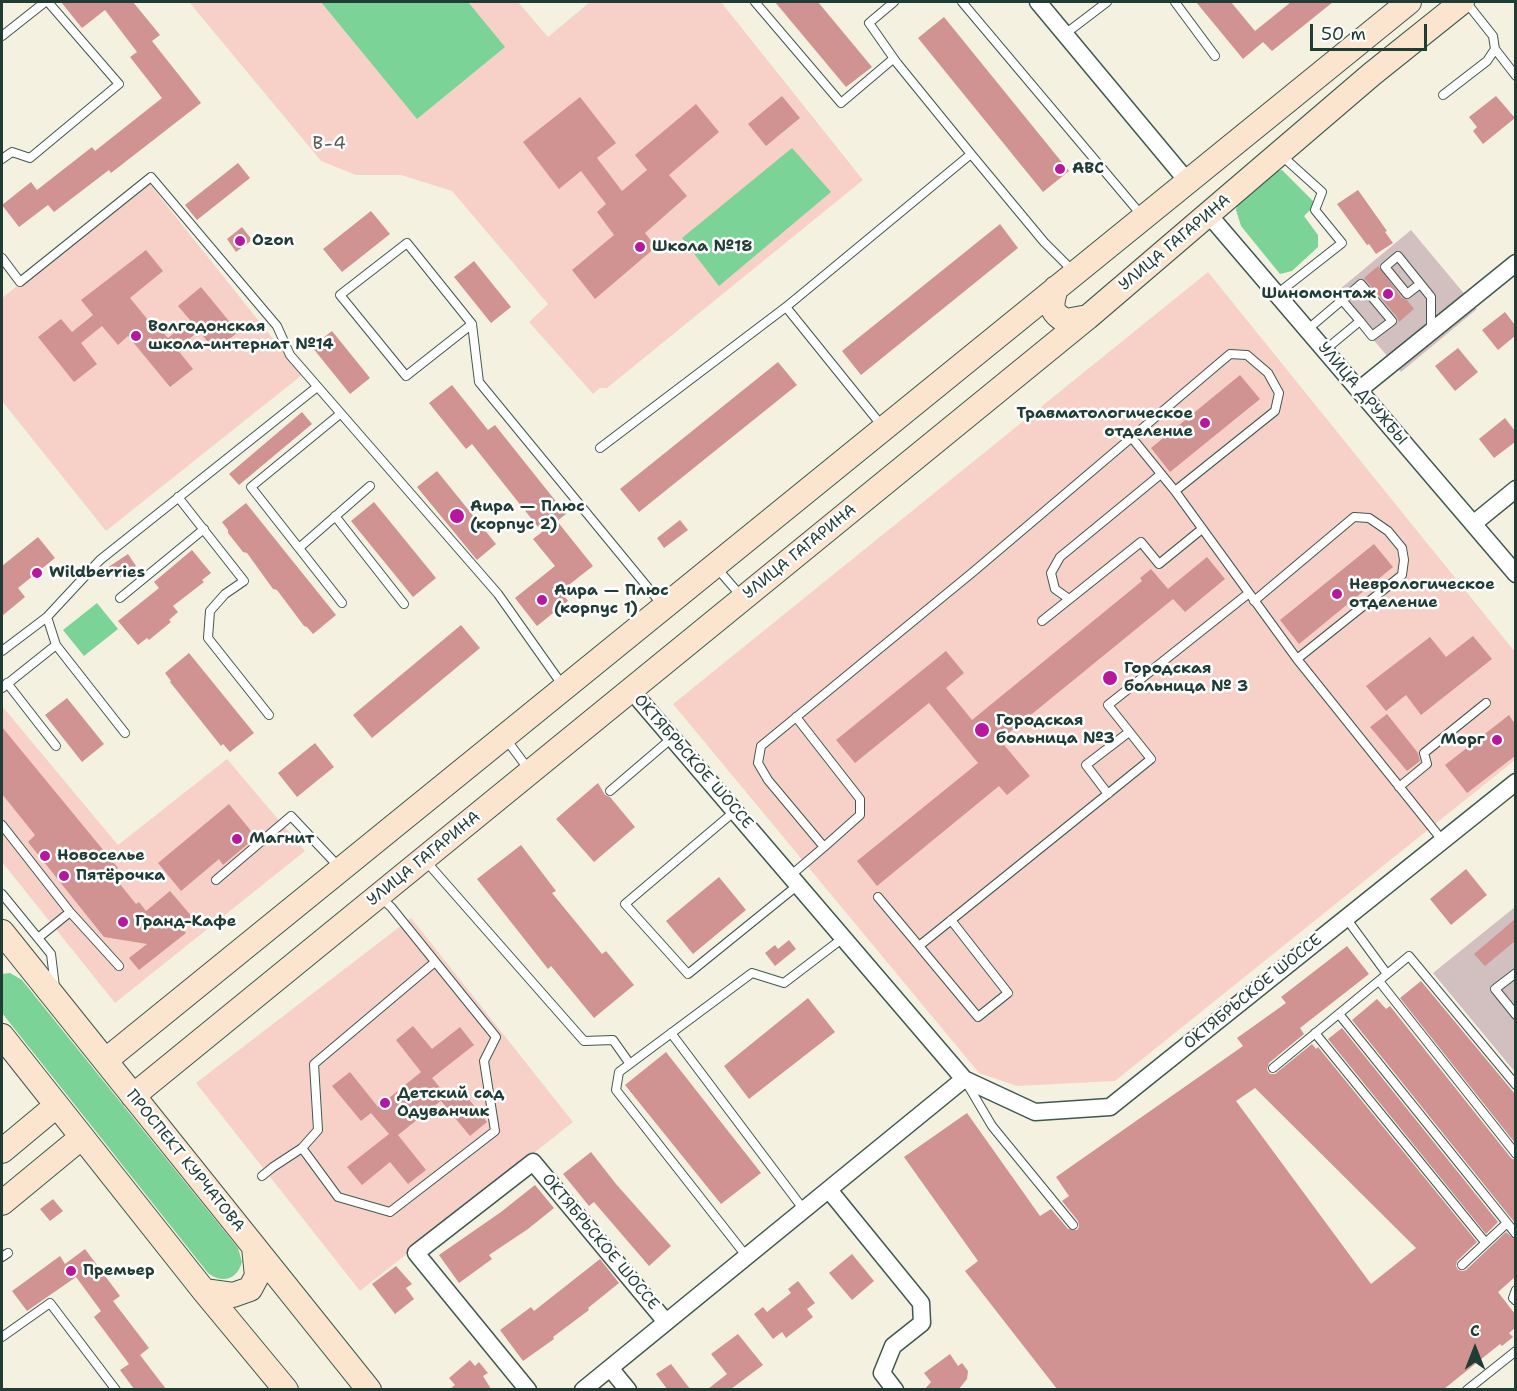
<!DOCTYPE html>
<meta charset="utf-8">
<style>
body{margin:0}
#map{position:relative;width:1517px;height:1391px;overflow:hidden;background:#f5f1e0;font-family:"Shantell Sans",sans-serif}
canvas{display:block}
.frame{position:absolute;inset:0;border:3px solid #1f3d34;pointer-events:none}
.north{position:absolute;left:1445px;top:1319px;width:60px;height:60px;-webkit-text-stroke:4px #fff;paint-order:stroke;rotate:0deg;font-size:16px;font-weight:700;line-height:24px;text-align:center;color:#1f3d34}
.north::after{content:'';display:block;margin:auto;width:21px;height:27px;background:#1f3d34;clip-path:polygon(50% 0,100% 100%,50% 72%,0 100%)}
.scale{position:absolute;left:1310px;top:24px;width:117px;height:27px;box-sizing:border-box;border:3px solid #1f3d34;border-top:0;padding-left:8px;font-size:18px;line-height:21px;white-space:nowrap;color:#1f3d34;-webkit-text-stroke:4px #fff;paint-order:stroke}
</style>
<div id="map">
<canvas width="1517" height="1391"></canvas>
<div class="frame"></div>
<div class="north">С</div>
<div class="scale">50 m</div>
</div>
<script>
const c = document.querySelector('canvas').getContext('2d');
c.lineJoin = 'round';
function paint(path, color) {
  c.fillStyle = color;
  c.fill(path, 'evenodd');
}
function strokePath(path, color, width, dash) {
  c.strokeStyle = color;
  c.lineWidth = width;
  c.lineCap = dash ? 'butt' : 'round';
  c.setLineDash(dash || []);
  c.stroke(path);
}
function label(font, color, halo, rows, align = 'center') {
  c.font = font + ' "Shantell Sans",sans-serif';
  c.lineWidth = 5;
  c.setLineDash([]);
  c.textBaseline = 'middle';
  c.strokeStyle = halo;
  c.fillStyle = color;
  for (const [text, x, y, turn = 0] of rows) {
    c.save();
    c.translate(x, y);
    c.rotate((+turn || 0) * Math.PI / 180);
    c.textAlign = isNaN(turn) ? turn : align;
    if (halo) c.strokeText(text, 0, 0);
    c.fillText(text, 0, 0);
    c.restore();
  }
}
paint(new Path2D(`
 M189,2H518L548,37L590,2H721L863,180L607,388H600L593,394L529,322L548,304L452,191L401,175H356L321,161Z
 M148,182L302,375L106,531L2,401V298Z
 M1208,272L1515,652V760L1115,1081L1017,1086L979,1073L673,704Z
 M2,706L118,845L227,759L305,851L115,1003L2,862Z
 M411,918L573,1122L360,1291L196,1083Z`), '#f7d1c8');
paint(new Path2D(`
 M1411,230L1477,309L1401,372L1334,294Z
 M1515,907V1072L1433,973Z`), '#d2bfc0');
paint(new Path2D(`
 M321,2H468L505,47L417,119Z
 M792,148L831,192L719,286L682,238Z
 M1282,170L1313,201L1312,208L1304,216L1318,235V247L1292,271L1280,274L1241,226L1236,210L1239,197L1269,171Z
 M97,603L118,629L84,656L63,630Z
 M10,973L22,980L238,1248L242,1262C237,1280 222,1284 208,1273L2,1013V974Z`), '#7cd397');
paint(new Path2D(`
 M61,2H133L160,35L152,41L201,103L111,173L109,170L54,212L48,205L19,227L2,205L31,182L37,190L92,147L95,151L162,98L130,57L137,52L105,10L82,28Z
 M775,2H818L872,67L846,87Z
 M1196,2H1231L1255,31L1291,2H1333L1272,51L1263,42L1243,59Z
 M944,17L1069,171L1043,192L918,38Z
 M782,96L800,118L766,146L748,124Z
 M1496,96L1515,118L1483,144L1473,131L1477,127L1469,117Z
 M580,97L616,143L597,158L622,191L647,170L635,155L696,104L719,132L669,175L687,196L645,233L656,247L595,299L572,270L614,235L597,212L606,204L581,171L559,189L523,142Z
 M238,163L250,178L197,220L185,205Z
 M1358,190L1387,231L1385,232L1393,243L1376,254L1369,244L1367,245L1337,204Z
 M371,211L390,234L342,272L323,249Z
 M1000,224L1018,248L861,375L842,351Z
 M242,227L252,240L236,252L227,239Z
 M146,250L163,271L130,298L148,320L151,318L168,338L190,320L178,306L201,287L238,332L215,351L199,331L177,349L193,369L170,387L128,336L118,345L102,326L81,343L97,364L74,382L38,337L61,319L72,332L93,315L81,300Z
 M474,261L511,307L491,323L454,277Z
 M1378,266L1402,298L1407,300L1414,309L1399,322L1397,317L1364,278Z
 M1505,312L1515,325V336L1498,350L1482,330Z
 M332,331L370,378L350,394L312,347Z
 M1458,348L1478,372L1455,391L1435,366Z
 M778,362L797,385L639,512L620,489Z
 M1240,375L1260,399L1170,472L1151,448Z
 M452,385L488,430L495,425L566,514L557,521L593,566L561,591L568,601L537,626L515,598L555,566L533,539L542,532L472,444L466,449L429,403Z
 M302,412L312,424L239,485L229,474Z
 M1505,418L1515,431V442L1494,458L1479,439Z
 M437,471L496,544L477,560L417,487Z
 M374,502L436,578L413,597L351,521Z
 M246,503L336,615L313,634L307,627L304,626L277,590L273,589L247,553L243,552L228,533V530L222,522Z
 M680,520L688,530L664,548L657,538Z
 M38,537L55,558L18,588L25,597L2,616V566Z
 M1374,544L1393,567L1299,644L1280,620Z
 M192,550L211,573L202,580L204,582L173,606L178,612L169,620L171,622L149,640L147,638L138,645L118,621L159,588L154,582Z
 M128,554L136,566L116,580L107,568Z
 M1207,557L1225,579L1185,612L1173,599L1000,740L1030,776L1007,795L999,786L877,886L857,861L978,763L929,703L855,763L836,740L946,651L964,673L946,688L972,720L1142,581L1140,578L1151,569L1168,589Z
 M461,625L480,648L372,738L353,715Z
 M1473,636L1492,659L1421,715L1406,695L1386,711L1366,686L1430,637L1446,657Z
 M189,653L254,733L230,752L223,744L221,746L170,682L171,681L165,673Z
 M67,698L104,744L82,762L45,715Z
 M1387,714L1418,753L1420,761L1407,771L1370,727Z
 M1509,715L1515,724V756L1467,793L1445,765Z
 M2,727L118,868L111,873L136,904L139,902L146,911L170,891L194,919L182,929L186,933L139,970L129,958L147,944L104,937L28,842L35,835L2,794Z
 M315,743L334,767L297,797L278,773Z
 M598,783L605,795L610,797L635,827L594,862L556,819Z
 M229,804L256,837L223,865L219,859L181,891L158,863Z
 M521,845L556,891L552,893L602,954L606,951L634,985L594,1018L551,966L548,969L477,879Z
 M1466,869L1487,895L1451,925L1430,899Z
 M719,877L746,910L693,954L666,921Z
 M1515,919V941L1485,966L1474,954Z
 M789,940L796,949L775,966L765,953L775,945L778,949Z
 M1347,946L1369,974L1300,1028L1304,1034L1269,1063L1267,1070L1270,1074H1275L1312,1044L1316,1049L1318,1047L1477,1242L1457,1261L1456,1266L1458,1270L1463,1271L1466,1270L1506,1232L1515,1240V1277L1498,1292L1515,1314V1328L1509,1333L1513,1337L1502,1346L1500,1344L1444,1389H1057L965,1271L978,1261L904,1157L967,1113L1040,1216L1051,1209L1068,1229L1077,1230L1079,1227L1078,1221L1062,1201L1069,1196L1056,1177L1243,1046L1237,1038L1286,1003L1281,997ZM1255,1088L1416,1248L1371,1284L1236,1101Z
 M1421,981L1515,1094V1143L1400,998Z
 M808,998L835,1032L749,1099L724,1066Z
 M1377,999L1386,1009L1390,1006L1511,1158L1515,1160V1223L1352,1020Z
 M413,1026L432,1049L460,1027L474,1045L432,1078L447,1096L398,1135L426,1170L408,1184L390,1162L362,1185L347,1167L389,1134L371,1113L361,1121L332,1086L350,1072L378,1107L421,1072L396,1040Z
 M1342,1028L1498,1222L1486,1234L1328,1039Z
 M666,1052L761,1173L721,1204L625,1085Z
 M459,1087L487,1122L470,1136L441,1101Z
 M591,1152L616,1184L671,1246L649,1266L594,1202L589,1206L563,1174Z
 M535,1185L554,1208L528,1229L489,1255L492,1259L459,1283L439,1255L501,1212Z
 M53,1199L63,1211L50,1221L40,1209Z
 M85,1249L120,1296L113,1301L149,1348L140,1355L166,1389H134L120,1370L129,1364L94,1317L101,1311L76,1277L27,1311L12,1291L60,1256L65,1264Z
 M852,1254L874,1281L852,1300L829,1273Z
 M600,1259L619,1283L588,1308L589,1310L553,1337L554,1339L523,1361L500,1330L531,1307L534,1311Z
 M396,1266L412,1284L406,1288L414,1299L395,1314L372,1284Z
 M798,1281L815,1303L807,1309L813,1317L786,1338L782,1332L773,1339L754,1314L763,1307L767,1312L791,1293L788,1289Z
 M738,1334L763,1365L731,1389H708L727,1374L711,1354Z
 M950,1354L958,1366L962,1363L968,1371L967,1379L959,1389H925L931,1382L924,1373Z
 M470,1360L475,1366L479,1362L488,1373L483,1376L491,1389H450L455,1385L449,1378Z
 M671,1364L690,1389H667L656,1374Z`), '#d09392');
const lane = new Path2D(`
 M755,2L841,103L893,59
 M894,2L869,23L897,63L971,154
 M962,2L1143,217
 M1175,2L1215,56
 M1065,34L1107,2
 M2,36L45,2
 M1495,49L1516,76
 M1443,95L1487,61L1495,49L1493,36L1466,2
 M2,159L12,152L30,158L119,84L48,2
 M2,258L20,282L151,177L277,326L290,355L498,594L563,686
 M1420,284L1407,294L1385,267L1398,256L1431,297V332
 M1277,294L1342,243L1315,210L1322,192L1281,155
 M1342,300L1360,321
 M786,307L882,426
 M472,324L406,376L340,295L407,243L472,324L479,382L663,606
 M1307,330L1361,284L1392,321L1372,336L1360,321L1325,350
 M340,414L251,487L342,603
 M1132,438L1175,491L1297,659L1442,840
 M600,448L786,307L971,154L1044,242L1075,273
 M178,497L244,581L225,594L210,611L208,638L269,715
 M335,516L404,604
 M299,548L370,486
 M716,567L741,596
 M120,598L204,529
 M1069,599L1055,589L1051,573L1060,557L1161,474
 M1254,601L1354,517L1369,518L1388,531L1402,548L1404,560L1402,575L1297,659
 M1042,621L1141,542L1159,564L1202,529
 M56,645L125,733
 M2,651L47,617L100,560L317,387
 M7,683L56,746
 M2,688L56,645L47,617
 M796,717L860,799V815L824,847
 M506,739L529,770
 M1399,787L1427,764L1424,753L1486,703
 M610,791L672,738
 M1108,794L1086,765L1129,732
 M735,811L625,904L688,974L798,885
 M2,825L70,912
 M424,859L584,1041L613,1040L630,1064
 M790,876L824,847L768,780L758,763L761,746L973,572L1230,354L1247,355L1268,373L1279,393L1275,411L1175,491
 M216,880L291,816L339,867
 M2,894L51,954L55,987
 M878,897L919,946
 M1346,918L1387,974
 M951,920L1008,993L978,1017L919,946L1151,759L1108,705L1249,593
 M38,938L70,912L119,966
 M1516,973L1495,989L1516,1015
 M1379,981L1516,1154
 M1339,1014L1516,1234
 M671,1033L804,1210
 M1315,1033L1485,1242
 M1273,1068L1409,956L1516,1085
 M966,1082L992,1126L1073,1225
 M302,1148L318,1130L314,1064L435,962
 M262,1176L273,1167L302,1148L338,1197L390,1212L495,1131L484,1061L496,1037L391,907L380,897
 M2,1257L8,1253
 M747,1257L616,1090L619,1072L752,973L784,983L843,938
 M1462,1265L1507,1223
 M1516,1290L1513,1298L1516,1301
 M2,1337L50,1303L116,1390
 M1467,1390L1516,1351`);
const street = new Path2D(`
 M1038,2L1188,182
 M1209,215L1516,574
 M1359,390L1516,263
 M1473,524L1516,489
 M631,690L964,1079L1035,1112L1110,1107L1516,782
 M829,1190L921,1303L922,1323L893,1346L882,1373L895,1390
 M610,1368L628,1390
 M528,1390L416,1253L533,1162L666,1322
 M583,1390L964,1079`);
const secondary = new Path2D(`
 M1056,288C1051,305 1049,312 1066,321L1088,317
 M2,932L369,1390
 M2,1036L204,1291L286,1390
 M106,1060L1409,2
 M133,1096L1088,317L1372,74L1462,2
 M2,1151L56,1106
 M2,1203L82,1137
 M204,1291L233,1295L250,1289L257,1276L254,1247`);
strokePath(lane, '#3f584e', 10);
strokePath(street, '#3f584e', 19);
strokePath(secondary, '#3f584e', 26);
strokePath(lane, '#fff', 8);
strokePath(street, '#fff', 16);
strokePath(secondary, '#fbe5cf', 24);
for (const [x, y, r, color] of [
 [1060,169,6,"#b5179e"],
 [240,241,6,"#b5179e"],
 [640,247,6,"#b5179e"],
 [1388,294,6,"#b5179e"],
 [136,336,6,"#b5179e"],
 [1205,423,6,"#b5179e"],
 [457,516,8,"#b5179e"],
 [37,573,6,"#b5179e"],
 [1337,594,6,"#b5179e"],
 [542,600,6,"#b5179e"],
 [1110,678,8,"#b5179e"],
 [982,730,8,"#b5179e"],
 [1497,740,6,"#b5179e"],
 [237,839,6,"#b5179e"],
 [45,856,6,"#b5179e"],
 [64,876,6,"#b5179e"],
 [123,922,6,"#b5179e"],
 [385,1103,6,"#b5179e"],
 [71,1271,6,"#b5179e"]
]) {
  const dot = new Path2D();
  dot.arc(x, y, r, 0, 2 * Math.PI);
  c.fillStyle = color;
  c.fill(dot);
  strokePath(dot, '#fff', 2);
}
label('bold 16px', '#1f3d34', '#fff', [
 ["ABC",1072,169],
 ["Ozon",252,241],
 ["Школа №18",652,247],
 ["Шиномонтаж",1376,294,"right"],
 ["Волгодонская",148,327],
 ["школа-интернат №14",148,345],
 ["Травматологическое",1193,414,"right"],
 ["отделение",1193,432,"right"],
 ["Аира — Плюс",470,507],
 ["(корпус 2)",470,525],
 ["Wildberries",49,573],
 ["Неврологическое",1349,585],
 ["отделение",1349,603],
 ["Аира — Плюс",554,591],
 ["(корпус 1)",554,609],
 ["Городская",1124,669],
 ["больница № 3",1124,687],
 ["Городская",996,721],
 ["больница №3",996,739],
 ["Морг",1485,740,"right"],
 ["Магнит",249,839],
 ["Новоселье",57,856],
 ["Пятёрочка",76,876],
 ["Гранд-Кафе",135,922],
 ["Детский сад",397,1094],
 ["Одуванчик",397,1112],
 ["Премьер",83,1271]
], 'left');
label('16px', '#1f3d34', '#fff', [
 ["УЛИЦА ГАГАРИНА",1175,243,-40],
 ["УЛИЦА ДРУЖБЫ",1362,394,50],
 ["УЛИЦА ГАГАРИНА",800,552,-39],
 ["ОКТЯБРЬСКОЕ ШОССЕ",693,762,49],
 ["УЛИЦА ГАГАРИНА",424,859,-39],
 ["ОКТЯБРЬСКОЕ ШОССЕ",1253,992,-39],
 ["ПРОСПЕКТ КУРЧАТОВА",185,1161,51],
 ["ОКТЯБРЬСКОЕ ШОССЕ",600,1242,50]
]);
c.letterSpacing = '1.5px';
label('18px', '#5d5b55', '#fff', [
 ["В-4",330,144]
]);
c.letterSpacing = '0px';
</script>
